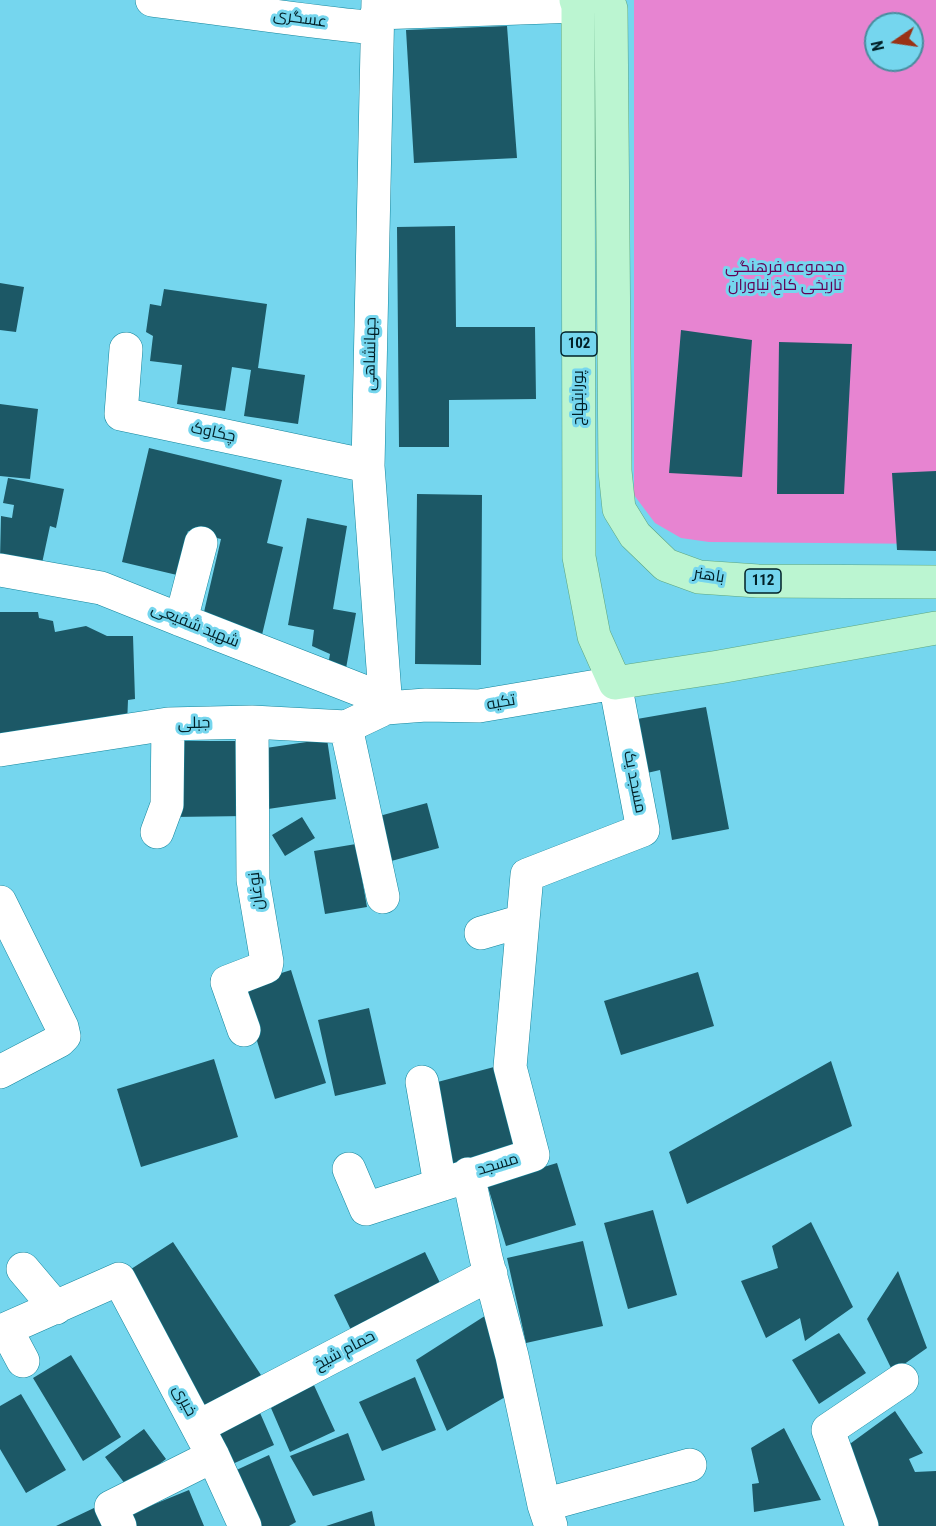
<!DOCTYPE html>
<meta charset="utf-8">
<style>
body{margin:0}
#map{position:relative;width:936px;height:1526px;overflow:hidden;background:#75d6ee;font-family:"Roboto Condensed",sans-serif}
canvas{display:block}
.north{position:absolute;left:864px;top:12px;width:60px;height:60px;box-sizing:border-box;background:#75d6ee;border:2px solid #478d9e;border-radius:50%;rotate:257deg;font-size:16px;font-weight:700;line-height:24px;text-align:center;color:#012027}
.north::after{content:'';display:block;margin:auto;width:21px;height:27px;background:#9a3215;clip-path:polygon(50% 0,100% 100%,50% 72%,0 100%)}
</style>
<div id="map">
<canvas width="936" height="1526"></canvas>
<div class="north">N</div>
</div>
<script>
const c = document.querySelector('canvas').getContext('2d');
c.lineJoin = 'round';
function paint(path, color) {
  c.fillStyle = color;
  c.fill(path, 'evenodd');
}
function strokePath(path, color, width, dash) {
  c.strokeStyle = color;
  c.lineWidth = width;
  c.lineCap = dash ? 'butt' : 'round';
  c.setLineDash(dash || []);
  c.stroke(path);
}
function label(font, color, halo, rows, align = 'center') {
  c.font = font + ' "Roboto Condensed",Cairo,sans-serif';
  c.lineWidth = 6;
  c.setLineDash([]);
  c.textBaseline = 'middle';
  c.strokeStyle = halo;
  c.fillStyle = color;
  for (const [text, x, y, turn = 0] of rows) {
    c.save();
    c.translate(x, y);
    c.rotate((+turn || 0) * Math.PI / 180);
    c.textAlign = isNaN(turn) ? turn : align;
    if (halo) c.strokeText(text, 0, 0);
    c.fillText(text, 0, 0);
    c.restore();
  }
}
paint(new Path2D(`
 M634,0H936V544L709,542L681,538L655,523L634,495ZM876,24H912V60H876Z`), '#e784d1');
paint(new Path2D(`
 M507,26L517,158L414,163L406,30Z
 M455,226L456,327H535L536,399L449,400V447H399L397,227Z
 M0,283L24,287L16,332L0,330Z
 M164,289L267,304L258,368L305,375L298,424L244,416L251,370L232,367L225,411L177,404L182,365L150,361L153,336L146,332L150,304L161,306Z
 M681,330L752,340L742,477L669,473Z
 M779,342L852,344L844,494H777Z
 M0,404L38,409L30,479L0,476Z
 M149,448L282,480L267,543L283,547L261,639L201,625L221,539L188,531L177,575L122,562Z
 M936,471V551L897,550L892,473Z
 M8,478L64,489L56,528L50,526L41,568L0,559L1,516L12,518L14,505L3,503Z
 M417,494L482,495L481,665L415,664Z
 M307,518L347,526L333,609L356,613L345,674L327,671L330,654L312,646L314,630L288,625Z
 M0,612H38L39,618L53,621L55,632L86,626L107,636H133L135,699L128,700L127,725L0,743Z
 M706,707L729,829L672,840L660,770L647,773L637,719Z
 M327,739L336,799L268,809L259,749Z
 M172,741H246L247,816L173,817Z
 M427,803L439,848L384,863L372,818Z
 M302,817L315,838L285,856L272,835Z
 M356,844L367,907L325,914L314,851Z
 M291,970L326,1083L275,1099L240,986Z
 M698,972L714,1026L621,1055L604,1001Z
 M369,1008L386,1084L335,1096L318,1020Z
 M214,1059L238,1137L141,1167L117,1089Z
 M831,1061L852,1126L687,1204L669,1152Z
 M494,1067L515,1148L451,1164L430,1084Z
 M557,1163L576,1225L506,1246L487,1184Z
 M653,1210L677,1295L628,1309L604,1223Z
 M811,1222L853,1307L805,1341L800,1318L766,1338L741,1281L778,1268L772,1246Z
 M583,1241L603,1326L526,1343L507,1258Z
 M173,1242L261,1375L204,1412L128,1271Z
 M425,1252L442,1287L351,1330L334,1295Z
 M898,1271L927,1348L893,1372L867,1319Z
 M491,1312L512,1393L447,1431L416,1360Z
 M839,1333L866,1373L819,1404L792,1360Z
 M71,1355L121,1437L83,1461L33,1378Z
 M415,1377L436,1430L382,1451L359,1402Z
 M313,1383L335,1431L290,1452L271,1408Z
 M21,1394L66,1470L26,1493L0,1449V1406Z
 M257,1406L274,1445L226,1467L208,1428Z
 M895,1411L923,1453L909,1459L915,1472L936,1471V1526H874L847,1446Z
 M784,1428L821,1500L754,1512L752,1484L759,1483L751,1448Z
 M144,1429L166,1459L128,1488L105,1457Z
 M348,1433L365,1480L313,1496L290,1456Z
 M269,1455L296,1522L289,1526H254L230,1473Z
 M189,1490L204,1526H128L125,1516Z
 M94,1508L103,1526H56Z
 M372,1511L375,1526H326Z`), '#1c5866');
const minor = new Path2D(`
 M152,0C227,9 301,21 376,28
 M378,0L368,466L386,708
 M377,13L578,6
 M126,349L121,414L368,466
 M0,570L101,588L181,620L386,700
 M181,620L201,543
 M346,727L383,897
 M0,750L168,724L252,722L346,727L386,708L426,705L479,706L615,683L643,830L527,875L510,1067L533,1155L366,1209L349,1169
 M157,832L167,805L168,724
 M0,902L62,1027L64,1036L59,1041L0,1072
 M481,933L522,921
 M244,1030L227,982L266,967L267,962L253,880L252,722
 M422,1082L440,1184
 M468,1174L486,1258L512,1356L544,1505L551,1526
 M23,1269L56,1308
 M23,1361L6,1329L119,1279L213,1456L245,1526
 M198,1427L491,1274
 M544,1505L690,1465
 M120,1526L111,1507L213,1456
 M862,1526L828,1430L902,1380`);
const major = new Path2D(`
 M576,0L578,6L579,557L594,636L615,683L719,667L936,628
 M608,0L611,9L615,471L619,509L635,535L666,565L699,577L758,581L936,582`);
strokePath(minor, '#13859c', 34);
strokePath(major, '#5ca681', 34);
strokePath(minor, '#fff', 33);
strokePath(major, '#bbf5d1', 33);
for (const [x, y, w] of [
 [579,344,36],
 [763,581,36]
]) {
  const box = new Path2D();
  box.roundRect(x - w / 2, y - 12, w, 24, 4.5);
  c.fillStyle = '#75d6ee';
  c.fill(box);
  strokePath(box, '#012027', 1.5);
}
label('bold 15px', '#012027', null, [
 ["102",579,344],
 ["112",763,581]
]);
label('16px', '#012027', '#75d6ee', [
 ["عسگری",300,19,8],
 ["جهانشاهی",371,354,-89],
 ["پورابتهاج",579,398,-90],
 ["چکاوک",213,433,12],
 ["باهنر",709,576,9],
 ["شهید شفیعی",195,626,22],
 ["تکیه",501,703,-10],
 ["جبلی",194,724,-1],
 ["مسجد یک",634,782,79],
 ["نوغان",257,891,-97],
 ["مسجد",498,1165,-17],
 ["حمام شیخ",345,1351,-28],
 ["خیری",184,1401,62]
]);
label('16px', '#620055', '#75d6ee', [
 ["مجموعه فرهنگی",785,268],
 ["تاریخی کاخ نیاوران",785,286]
]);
</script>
